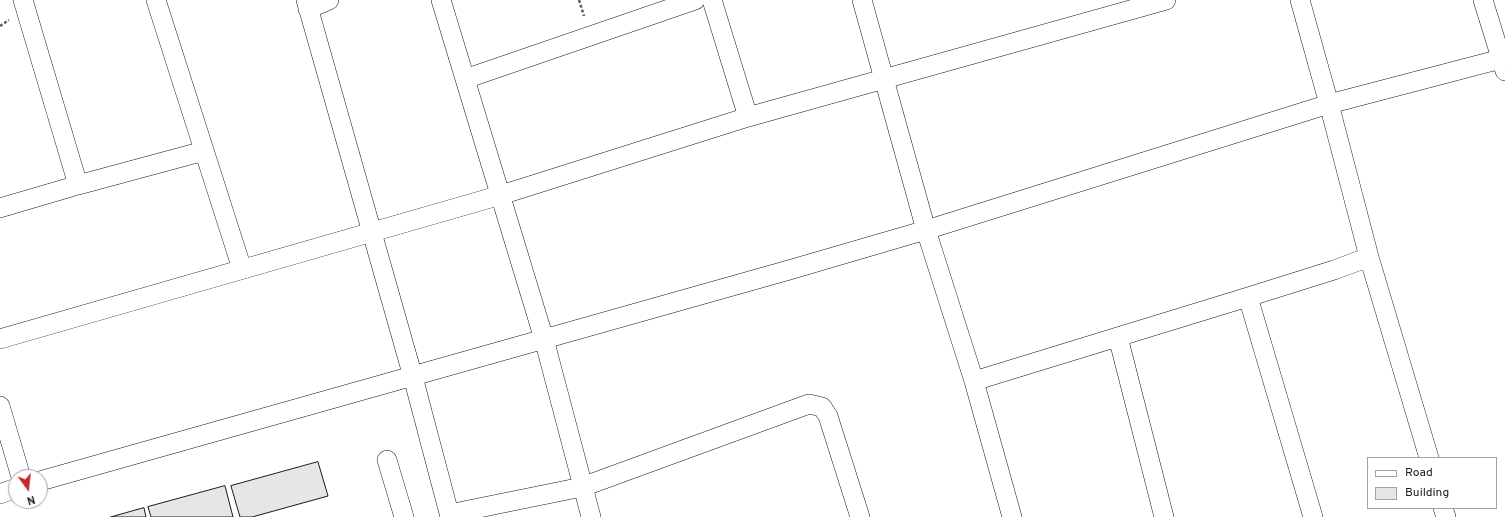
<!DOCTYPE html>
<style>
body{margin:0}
#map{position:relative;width:1505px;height:517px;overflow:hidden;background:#fff;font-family:Overpass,sans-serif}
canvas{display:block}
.legend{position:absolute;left:1367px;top:457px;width:130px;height:52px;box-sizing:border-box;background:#fff;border:1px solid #a3a3a3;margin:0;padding:5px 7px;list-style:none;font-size:12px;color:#1a1a1a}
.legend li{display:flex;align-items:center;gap:8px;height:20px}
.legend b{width:20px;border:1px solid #a3a3a3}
.north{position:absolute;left:8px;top:469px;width:40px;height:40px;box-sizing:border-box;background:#fff;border:1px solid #a3a3a3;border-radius:50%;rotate:165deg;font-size:11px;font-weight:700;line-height:16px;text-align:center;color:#1a1a1a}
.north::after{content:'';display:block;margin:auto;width:14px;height:18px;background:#c62828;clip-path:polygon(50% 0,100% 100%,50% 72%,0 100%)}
</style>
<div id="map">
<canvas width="1505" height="517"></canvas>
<ul class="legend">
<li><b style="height:5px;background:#fff"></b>Road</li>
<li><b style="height:11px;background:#e6e6e6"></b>Building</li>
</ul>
<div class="north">N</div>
</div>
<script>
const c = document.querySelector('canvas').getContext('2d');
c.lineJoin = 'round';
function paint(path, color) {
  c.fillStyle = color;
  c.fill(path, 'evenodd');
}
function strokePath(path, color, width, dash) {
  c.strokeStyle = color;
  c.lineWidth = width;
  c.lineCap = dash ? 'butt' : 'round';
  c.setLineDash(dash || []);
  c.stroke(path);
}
const building = new Path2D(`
 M318,462L328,496L252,517H240L231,486Z
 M225,486L233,517H151L148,507Z
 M144,508L146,517H111Z`);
paint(building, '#e6e6e6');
strokePath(building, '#1a1a1a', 1);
const street = new Path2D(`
 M23,0L78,185
 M156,0L242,269
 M306,0L413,377L450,517
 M441,0L544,339L591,517
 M712,0L748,117
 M862,0L926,230L974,381L1012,517
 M1483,0L1505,71
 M308,9L329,0
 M465,79L695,0
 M0,208L78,185L204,151
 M1369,257L1429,458
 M1248,297L1313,517
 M1118,337L1164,517
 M0,339L501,195L748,117L1166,0
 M974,381L1248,297L1334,270L1369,257L1329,104L1300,0
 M0,406L21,477
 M387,460L404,517
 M40,481L789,270L926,230L1329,104L1505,58
 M0,494L16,488
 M1443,508L1446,517
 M449,514L582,487L809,404L822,407L828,416L860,517`);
strokePath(street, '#1a1a1a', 20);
strokePath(new Path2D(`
 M579,0L584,16
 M0,26L9,20`), '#5f5f5f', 2.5, [3, 2]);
strokePath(street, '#fff', 19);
</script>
